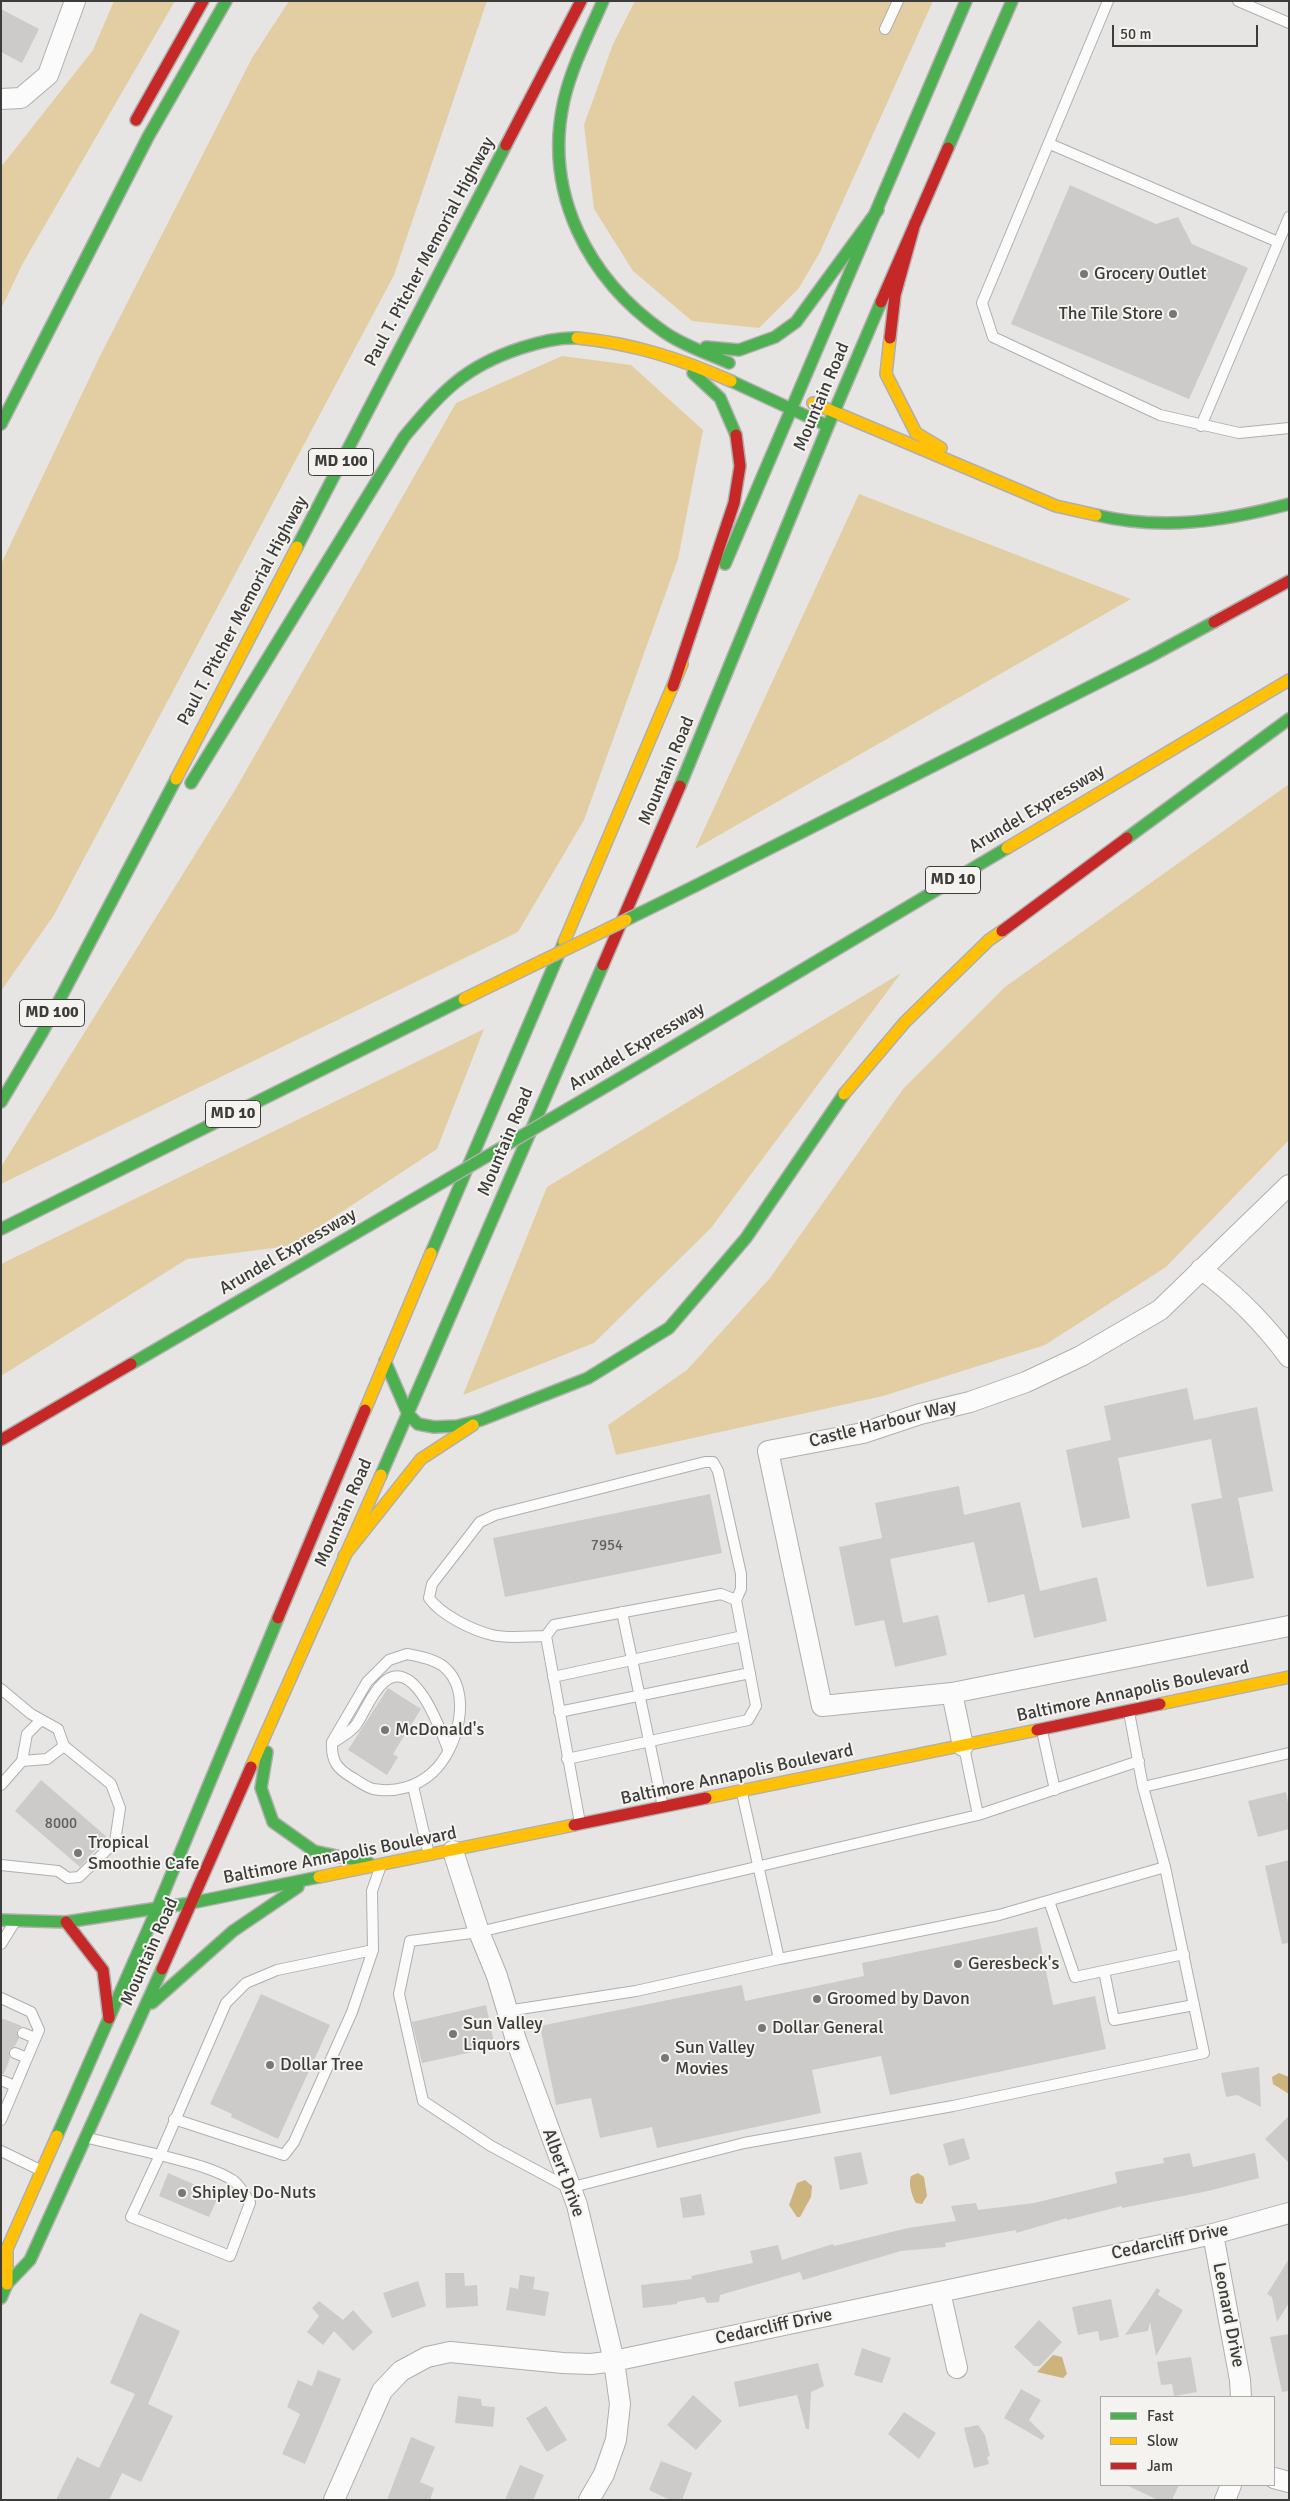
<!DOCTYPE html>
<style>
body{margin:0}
#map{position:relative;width:1290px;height:2501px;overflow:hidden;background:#e6e5e3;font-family:Signika,sans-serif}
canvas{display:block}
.frame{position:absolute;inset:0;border:2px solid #3c3c3a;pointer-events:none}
.legend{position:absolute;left:1100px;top:2396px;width:175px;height:90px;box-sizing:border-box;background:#f4f3ef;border:1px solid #aaaaa7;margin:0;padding:6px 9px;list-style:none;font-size:15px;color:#3c3c3a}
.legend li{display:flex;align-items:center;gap:10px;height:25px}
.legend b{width:25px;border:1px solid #aaaaa7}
.scale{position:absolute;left:1112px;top:25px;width:146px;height:22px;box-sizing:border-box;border:2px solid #3c3c3a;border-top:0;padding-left:6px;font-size:15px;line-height:18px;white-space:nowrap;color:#3c3c3a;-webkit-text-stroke:4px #f4f3ef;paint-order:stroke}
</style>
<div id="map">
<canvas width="1290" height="2501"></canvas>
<div class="frame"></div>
<ul class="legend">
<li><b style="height:6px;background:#4caf50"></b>Fast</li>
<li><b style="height:6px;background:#ffc107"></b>Slow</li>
<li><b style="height:6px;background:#c62828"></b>Jam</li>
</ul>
<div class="scale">50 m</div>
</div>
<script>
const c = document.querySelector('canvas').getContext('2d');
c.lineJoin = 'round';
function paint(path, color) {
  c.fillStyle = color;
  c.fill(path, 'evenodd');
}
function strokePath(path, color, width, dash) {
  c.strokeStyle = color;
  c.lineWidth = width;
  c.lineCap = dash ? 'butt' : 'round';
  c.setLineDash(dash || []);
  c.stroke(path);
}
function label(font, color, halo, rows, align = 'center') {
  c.font = font + ' Signika,sans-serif';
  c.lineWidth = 4;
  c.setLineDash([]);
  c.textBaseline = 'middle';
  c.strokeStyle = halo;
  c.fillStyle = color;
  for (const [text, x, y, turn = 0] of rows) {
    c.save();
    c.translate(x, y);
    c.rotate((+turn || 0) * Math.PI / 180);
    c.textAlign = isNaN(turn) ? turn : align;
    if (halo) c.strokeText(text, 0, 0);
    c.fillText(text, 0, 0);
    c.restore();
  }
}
paint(new Path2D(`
 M114,1H175L23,263L1,309V167L93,50Z
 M289,1H487L394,275L54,915L1,991V564L99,358L252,58Z
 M635,1H933L820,252L799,288L759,328L692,321L633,271L594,209L584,125L613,44Z
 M562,356L631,365L703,430L678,559L584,820L518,932L1,1184V1167L235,790L456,403Z
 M859,494L1131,599L695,849Z
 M1289,784V1140L1166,1267L1045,1345L883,1396L616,1455L608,1425L687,1370L770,1278L903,1089L1005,987Z
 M901,973L711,1228L594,1343L463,1395L547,1187Z
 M484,1029L437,1149L290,1246L187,1259L1,1376V1264Z`), '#e3cea4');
paint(new Path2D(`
 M1279,2073L1289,2077V2094L1273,2084L1272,2077Z
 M918,2173L924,2177L927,2196L922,2204L916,2203C912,2197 908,2183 911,2176Z
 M805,2180L812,2186L811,2197L800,2217H797L789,2205L797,2183Z
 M1053,2355L1062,2357L1067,2374L1063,2378L1037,2372Z`), '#cdb37d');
paint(new Path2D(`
 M1,9L39,29L22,63L1,52Z
 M1070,185L1156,224L1178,217L1192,244L1248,268L1189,399L1011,324Z
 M1187,1388L1194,1420L1257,1407L1273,1491L1238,1498L1254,1578L1207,1587L1191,1504L1222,1498L1211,1439L1118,1458L1130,1518L1082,1528L1066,1450L1111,1440L1104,1406Z
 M959,1486L964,1515L1020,1502L1040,1591L1097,1577L1107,1621L1034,1638L1024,1594L988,1603L974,1542L890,1559L903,1623L938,1615L947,1655L895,1667L884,1620L855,1626L839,1547L882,1538L875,1503Z
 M710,1494L722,1553L505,1597L493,1538Z
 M388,1688L421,1709L393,1754L398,1757L387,1775L348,1750Z
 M41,1780L107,1837L80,1867L15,1811Z
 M1286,1792L1289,1808V1829L1258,1837L1248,1801Z
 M1289,1860V1943L1282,1944L1265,1866Z
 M1037,1927L1053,2005L1095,1996L1106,2049L890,2095L881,2056L812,2070L821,2113L657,2148L652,2127L600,2138L591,2098L556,2105L540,2026L742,1985L745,2001L864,1976L862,1963Z
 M261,1994L330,2025L278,2139L231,2117L232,2114L210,2104Z
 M486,2005L495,2047L422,2063L412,2022Z
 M1,2018L22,2026L17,2030L19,2038L15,2046L9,2050L10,2058L4,2074H1Z
 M1259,2067L1261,2107L1237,2095L1226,2097L1221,2073Z
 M1289,2116V2163L1265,2139Z
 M964,2138L970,2159L949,2166L943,2144Z
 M861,2152L868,2184L840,2190L834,2157Z
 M1190,2153L1193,2167L1255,2153L1259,2178L1208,2191L1122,2208V2206L1067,2220V2218L1016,2233V2230L945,2243L946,2247L901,2251L803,2280L800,2272L720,2295L719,2302L707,2303L704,2297L677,2302V2304L643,2308L641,2285L692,2279L691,2276L753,2263L750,2251L778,2245L782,2260L833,2244L834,2246L908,2228L956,2221L951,2206L976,2203L978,2210L1034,2203L1117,2183L1115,2172L1164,2163L1163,2158Z
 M168,2173L219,2195L209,2217L159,2196Z
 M701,2194L705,2215L683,2218L680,2198Z
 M1289,2259V2303L1277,2322L1272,2297L1267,2294Z
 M445,2273H464L465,2286L477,2285L478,2306L446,2308Z
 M520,2275L535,2277L533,2289L549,2292L545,2316L506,2310L510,2287L518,2289Z
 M418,2281L426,2306L392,2318L383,2293Z
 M1157,2288L1160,2290L1158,2295L1183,2310L1156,2356L1150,2322L1148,2331L1125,2335Z
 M1111,2299L1119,2337L1100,2341L1098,2331L1078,2335L1072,2307Z
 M319,2301L343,2320L353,2310L373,2332L353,2351L334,2331L323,2345L307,2332L319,2316L312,2308Z
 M140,2313L180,2331L148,2404L173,2416L141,2482L122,2473L109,2500H56L77,2457L99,2468L135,2394L110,2383Z
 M1039,2320L1062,2342L1040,2366H1034L1014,2347Z
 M1289,2334V2391L1282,2392L1270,2337Z
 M862,2348L891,2358L882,2383L854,2375Z
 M1191,2357L1197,2392L1174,2396L1172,2384L1161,2385L1157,2362Z
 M818,2363L824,2386L811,2392L809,2429H806L797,2395L739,2407L734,2382Z
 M318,2370L341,2379L305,2464L282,2454L300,2414L287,2407L298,2380L312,2386Z
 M1021,2389L1041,2400L1029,2420L1045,2436L1042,2440L1004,2418Z
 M693,2395L722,2421L696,2450L667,2425Z
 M458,2396L481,2399L482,2406L495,2407L493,2427L455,2423Z
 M546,2406L567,2440L547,2452L526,2418Z
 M904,2412L936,2433L919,2459L888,2434Z
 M978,2425L985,2435L990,2456L987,2457L989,2464L974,2468L964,2428Z
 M411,2437L435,2447L420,2482L434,2488L430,2500H387Z
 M661,2461L692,2473L682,2500H670L649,2490Z
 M520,2465L544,2475L533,2500H505Z
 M1126,2485H1179L1172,2500H1158Z`), '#cccbca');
const lane = new Path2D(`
 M1108,1L982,303L993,337L1160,415L1239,433L1289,428
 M1238,1L1289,23
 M885,29L898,1
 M1050,144L1278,242
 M1201,426L1289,217
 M622,1612L663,1807
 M546,1636C529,1636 508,1639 492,1635C472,1630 441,1615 429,1598L432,1584L480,1522L495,1515L705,1462H713L718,1471L741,1574V1589L736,1600
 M407,1654C419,1656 433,1659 443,1666C474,1690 458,1749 433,1772C417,1787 395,1793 373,1789C366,1787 359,1782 353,1778C337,1769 331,1761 332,1742L367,1682L389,1660Z
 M553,1677L743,1636
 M1,1689L31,1714L58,1729L64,1746L111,1784L120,1808L115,1842L79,1877L68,1878L58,1871L1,1865
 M559,1712L750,1673
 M1129,1712L1143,1787
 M41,1720L27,1734L22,1761L47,1759L64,1746
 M1042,1731L1055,1790
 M334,1742C341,1737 351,1732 356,1725C365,1712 371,1694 383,1683C414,1654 440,1729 448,1749
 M964,1747L978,1815
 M567,1759L748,1720L756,1706L736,1600L721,1594L554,1625L546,1636L580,1823
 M1139,1761L978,1815L479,1932L410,1941L399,1994L423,2101L491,2146L569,2188L744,2143L953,2106L1204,2053L1165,1867L1143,1787L1289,1753
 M1,1785L22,1761
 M413,1786L429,1855
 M742,1793L779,1959
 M1049,1901L1075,1977L1184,1954
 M1,1944L14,1923
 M1104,1971L1114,2020L1194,2005
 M1,1998L31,2012L39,2030L1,2120
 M507,2011L636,1991L779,1959L999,1915L1165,1867
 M23,2033L35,2038
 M15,2053L27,2058
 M3,2081L15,2086
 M174,2119L284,2155L294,2142L352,2012L373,1950L372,1891L380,1868
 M88,2138L160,2155L226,2003L246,1983L277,1970L373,1950
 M1,2151L40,2170
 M160,2155C182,2161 215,2168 234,2181C241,2187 246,2196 250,2203L230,2256L131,2217Z`);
const street = new Path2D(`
 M1,99L21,98L48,75L75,1
 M1289,1185L1160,1310L1081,1356L1026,1382L970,1402L920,1414L863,1433L768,1451L822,1706L952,1693L1289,1626
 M1201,1269C1235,1294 1264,1323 1289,1357
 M952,1693L963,1746
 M453,1851L479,1932L497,1976L516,2040L577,2205L614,2361L620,2404L616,2440L604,2474L589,2500
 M1213,2234L1240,2380L1241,2397
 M940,2292L957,2368
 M1274,2478L1289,2482
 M334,2500L382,2391L401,2371L427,2357L450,2352L563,2363L591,2364L614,2361L1213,2234L1289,2213
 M1225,2500L1231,2485`);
const fast = new Path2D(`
 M603,1C589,33 572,66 564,100C543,193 588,279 664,332C684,346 707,353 729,363
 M948,148L1012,1
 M706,347L739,350L775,337L796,322L878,210
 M693,373L720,398L736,435
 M731,381L828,426
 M1,424L148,137L226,1
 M1096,515C1163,531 1224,521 1289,504
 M297,547L506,145
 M725,564L966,1
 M191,783L404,437C442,392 463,367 521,348C539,342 558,337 577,338
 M680,786L828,426L881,302
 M1127,838L1289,719
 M695,886L1151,656L1214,622
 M617,1080L1007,848
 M1,1102L42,1033L176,779
 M1,1229L464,999
 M431,1253L564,942
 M385,1361L408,1414L418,1424L434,1427L457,1426L481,1420L588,1378L669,1328L746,1238L844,1094
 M131,1364L368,1226
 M381,1475L603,965
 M267,1752L261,1788L273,1822L314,1851L369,1863
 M1,1920L66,1922L191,1903L319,1877
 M152,2003L233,1931L298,1887
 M57,2136L157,1909L278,1618
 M1,2298L7,2284L30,2260L162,1969`);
const slow = new Path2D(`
 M577,338C632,343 681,359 731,381
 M890,338L886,374L916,433L941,448
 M813,403L1056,506L1096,515
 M176,779L297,547
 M1007,848L1289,680
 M564,942L682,664
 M844,1094L905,1022L989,940L1002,931
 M365,1410L431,1253
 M344,1556L421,1459L473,1425
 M1160,1704L1289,1677
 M251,1767L381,1475
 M706,1798L1037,1730
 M319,1877L574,1825
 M7,2284V2249L57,2136`);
const jam = new Path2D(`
 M136,120L203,1
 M506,145L581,1
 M881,302L948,148
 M890,338L895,295L915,223
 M1214,622L1289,581
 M673,686L734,503L740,466L736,435
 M1002,931L1127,838
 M603,965L680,786
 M1,1440L131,1364
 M278,1618L365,1410
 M1037,1730L1160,1704
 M574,1825L706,1798
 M66,1922L103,1970L109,2018
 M162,1969L251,1767`);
strokePath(lane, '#b0afae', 12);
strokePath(street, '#b0afae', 22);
strokePath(fast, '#b0afae', 14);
strokePath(slow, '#b0afae', 14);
strokePath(jam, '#b0afae', 14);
strokePath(lane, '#fbfbfb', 10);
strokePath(street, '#fbfbfb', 20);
strokePath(fast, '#4caf50', 11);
strokePath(slow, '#ffc107', 11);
strokePath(jam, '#c62828', 11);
const fastBridge = new Path2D(`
 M626,920L695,886
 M368,1226L617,1080`);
const slowBridge = new Path2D(`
 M464,999L626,920`);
strokePath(fastBridge, '#b0afae', 14, []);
strokePath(slowBridge, '#b0afae', 14, []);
strokePath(fastBridge, '#4caf50', 11);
strokePath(slowBridge, '#ffc107', 11);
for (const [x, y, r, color] of [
 [1084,274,5,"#787775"],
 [1173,314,5,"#787775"],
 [385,1730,5,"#787775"],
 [78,1853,5,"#787775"],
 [958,1964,5,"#787775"],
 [817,1999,5,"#787775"],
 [762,2028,5,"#787775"],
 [453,2034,5,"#787775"],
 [665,2058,5,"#787775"],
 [270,2065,5,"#787775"],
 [182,2193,5,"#787775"]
]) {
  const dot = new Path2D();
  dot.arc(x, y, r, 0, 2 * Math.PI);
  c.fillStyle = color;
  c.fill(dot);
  strokePath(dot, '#f4f3ef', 2);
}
label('15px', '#60605e', null, [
 ["7954",607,1546],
 ["8000",61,1824]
]);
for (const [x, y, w] of [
 [341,462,65],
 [953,880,55],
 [52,1013,65],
 [233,1114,55]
]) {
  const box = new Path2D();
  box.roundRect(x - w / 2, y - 13.5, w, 27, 4);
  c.fillStyle = '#f4f3ef';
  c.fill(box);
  strokePath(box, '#3c3c3a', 1);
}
label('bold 16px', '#3c3c3a', null, [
 ["MD 100",341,462],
 ["MD 10",953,880],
 ["MD 100",52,1013],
 ["MD 10",233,1114]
]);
label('18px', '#3c3c3a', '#f4f3ef', [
 ["Paul T. Pitcher Memorial Highway",430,252,-62],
 ["Mountain Road",822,397,-67],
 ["Paul T. Pitcher Memorial Highway",243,611,-62],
 ["Mountain Road",667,771,-67],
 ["Arundel Expressway",1037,809,-31],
 ["Arundel Expressway",637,1047,-31],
 ["Mountain Road",506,1142,-67],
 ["Arundel Expressway",288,1252,-30],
 ["Castle Harbour Way",883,1424,-14],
 ["Mountain Road",344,1513,-66],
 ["Baltimore Annapolis Boulevard",1133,1692,-12],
 ["Baltimore Annapolis Boulevard",737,1775,-12],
 ["Baltimore Annapolis Boulevard",340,1856,-11],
 ["Mountain Road",150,1952,-66],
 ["Albert Drive",563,2173,70],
 ["Cedarcliff Drive",1170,2242,-12],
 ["Leonard Drive",1228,2315,79],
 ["Cedarcliff Drive",774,2327,-12]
]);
label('18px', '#3c3c3a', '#f4f3ef', [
 ["Grocery Outlet",1094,274],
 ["The Tile Store",1163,314,"right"],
 ["McDonald's",395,1730],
 ["Tropical",88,1843],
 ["Smoothie Cafe",88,1864],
 ["Geresbeck's",968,1964],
 ["Groomed by Davon",827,1999],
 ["Sun Valley",463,2024],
 ["Liquors",463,2045],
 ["Dollar General",772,2028],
 ["Sun Valley",675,2048],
 ["Movies",675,2069],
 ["Dollar Tree",280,2065],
 ["Shipley Do-Nuts",192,2193]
], 'left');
</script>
